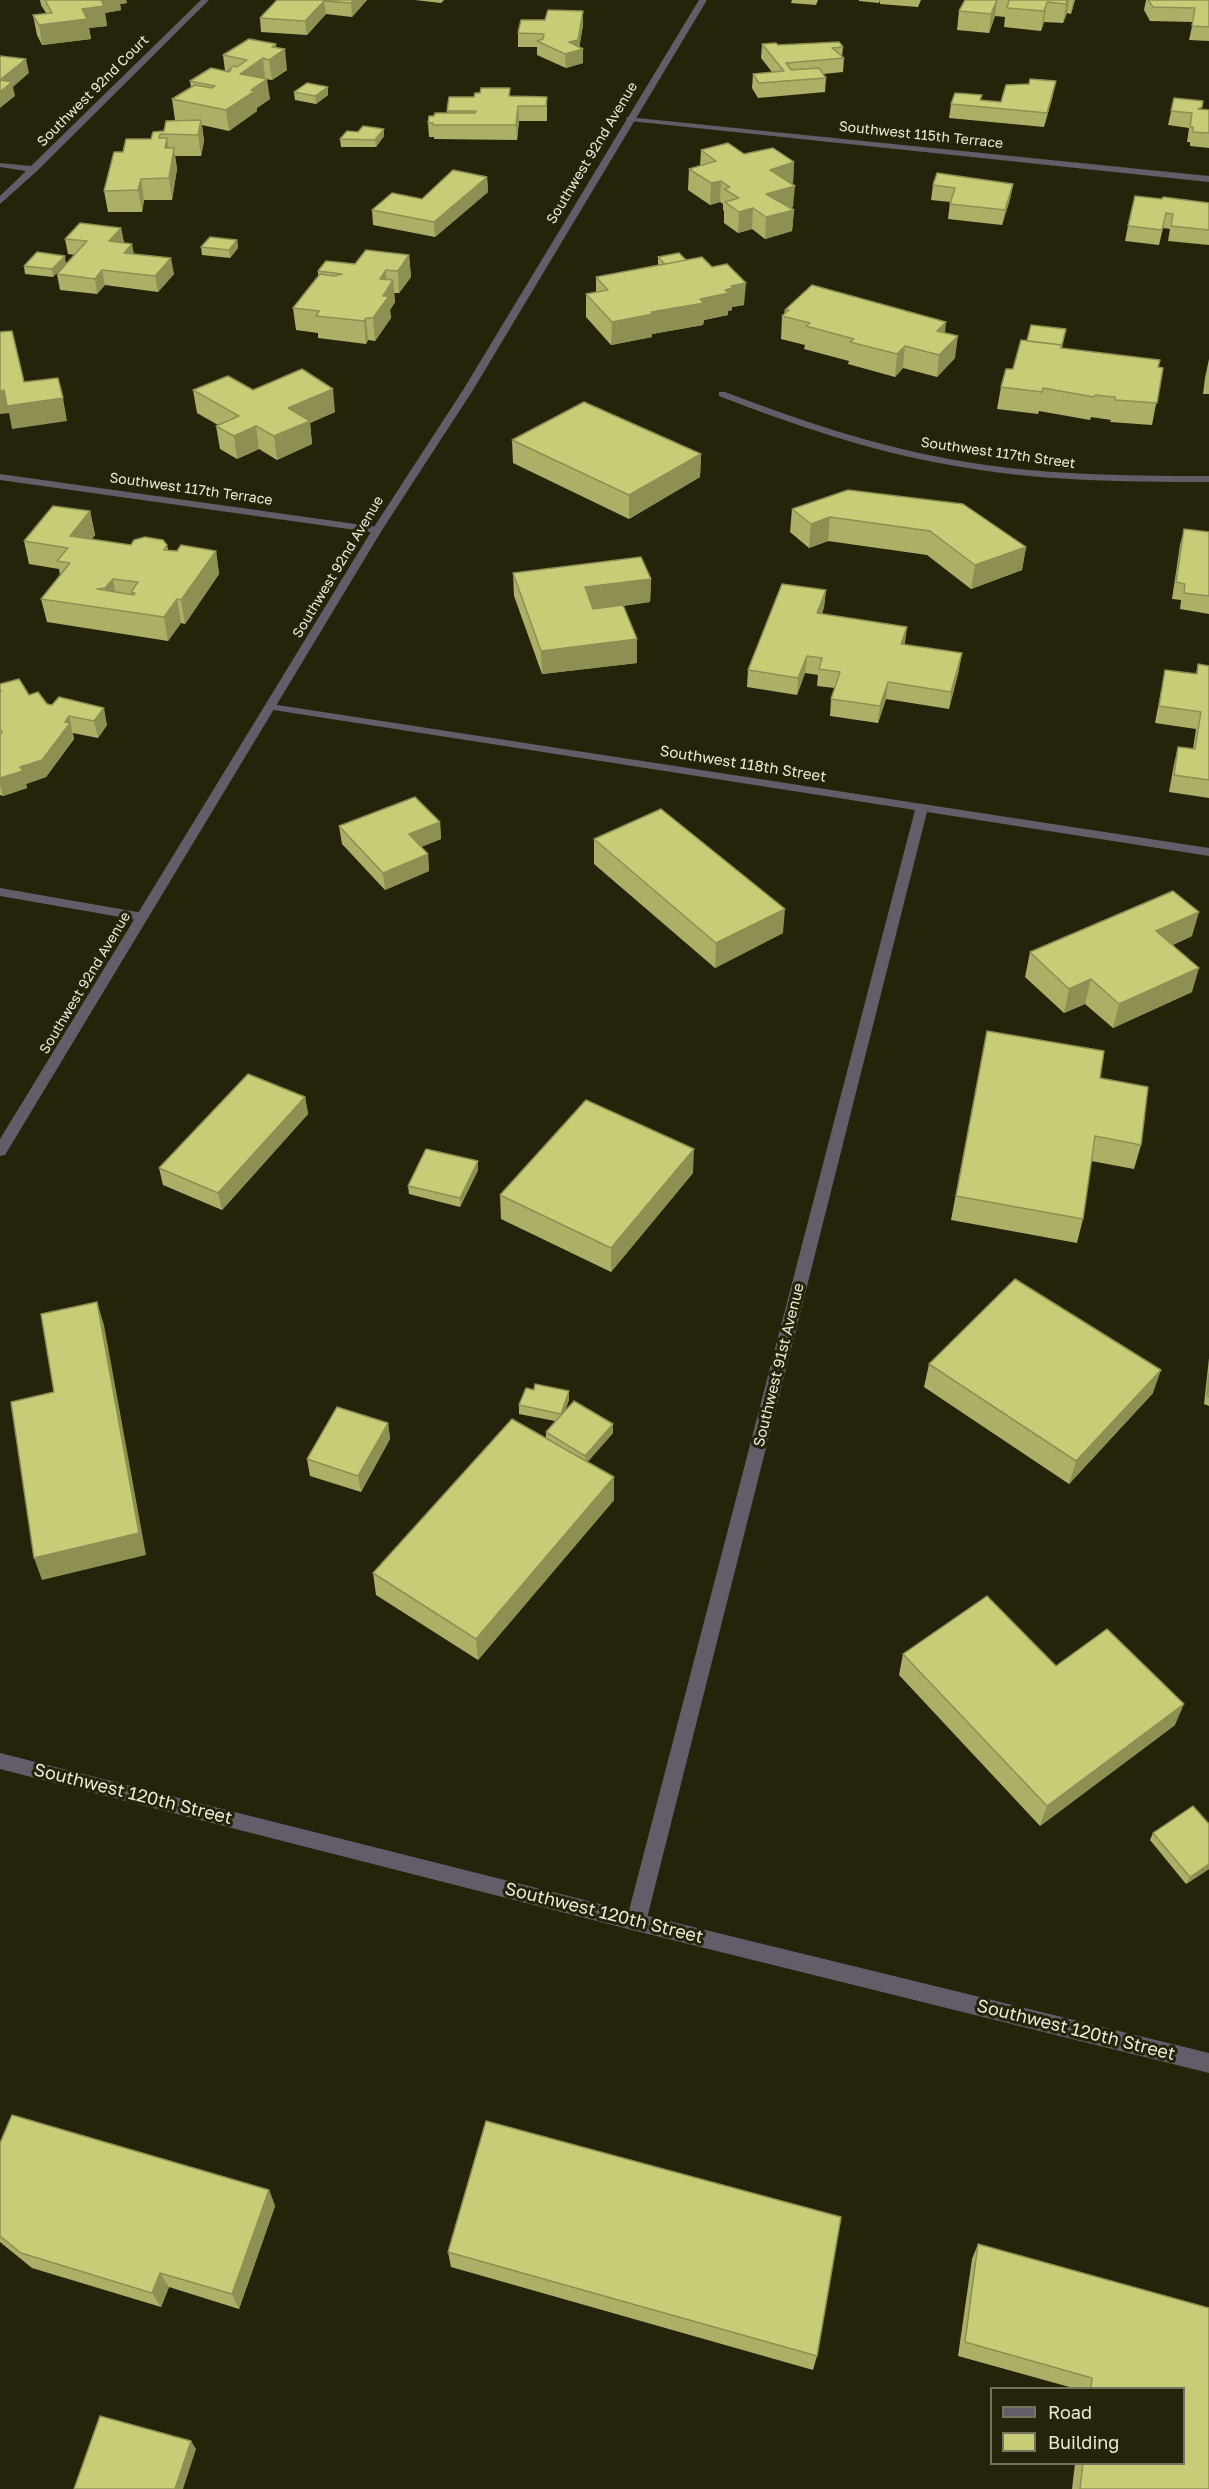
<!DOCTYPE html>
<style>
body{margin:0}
#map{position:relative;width:1209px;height:2489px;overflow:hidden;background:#24240b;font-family:"Golos Text",sans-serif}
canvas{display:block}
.legend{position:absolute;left:990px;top:2387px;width:195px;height:78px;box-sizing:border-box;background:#24240b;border:2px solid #73735e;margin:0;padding:8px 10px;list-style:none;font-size:18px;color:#e9eada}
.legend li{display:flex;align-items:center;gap:12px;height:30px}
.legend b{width:30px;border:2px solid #73735e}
</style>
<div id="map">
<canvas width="1209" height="2489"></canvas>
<ul class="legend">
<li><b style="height:8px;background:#625d69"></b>Road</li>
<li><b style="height:16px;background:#c9cc77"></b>Building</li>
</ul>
</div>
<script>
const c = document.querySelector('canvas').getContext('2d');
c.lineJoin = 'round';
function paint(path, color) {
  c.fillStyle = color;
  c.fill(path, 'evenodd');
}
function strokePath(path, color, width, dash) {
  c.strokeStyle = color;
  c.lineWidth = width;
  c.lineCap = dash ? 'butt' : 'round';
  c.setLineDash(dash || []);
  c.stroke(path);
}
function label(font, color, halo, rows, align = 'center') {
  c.font = font + ' "Golos Text",sans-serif';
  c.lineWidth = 6;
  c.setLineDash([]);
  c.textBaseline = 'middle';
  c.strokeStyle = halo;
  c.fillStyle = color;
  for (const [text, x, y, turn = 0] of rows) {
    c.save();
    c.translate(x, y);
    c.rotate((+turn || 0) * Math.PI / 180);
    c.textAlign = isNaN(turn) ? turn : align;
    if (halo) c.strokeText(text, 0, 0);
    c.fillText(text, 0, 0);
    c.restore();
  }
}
paint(new Path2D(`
 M201,0H209L37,171L0,204V196L26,171L0,167V163L31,166Z
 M627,117L1209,176V182L630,121L626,119Z
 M719,392H725C798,420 872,445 949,459C1035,475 1122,476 1209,476V482C1122,482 1035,481 950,465C870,451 794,425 719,396Z
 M0,474L377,527L382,530L377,533L0,480Z
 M271,704L1209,848V856L927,812L646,1922L643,1929L636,1931L629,1929L626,1922L915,810L267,709V705Z
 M0,888L143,913L149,917L143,921L0,896Z`), '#625d69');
paint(new Path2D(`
 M699,0H707L473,390L382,530L5,1155L0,1156V1139L372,530L463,390Z
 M0,1753L636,1913L1209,2053V2073L636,1931L0,1769Z`), '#625d69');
paint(new Path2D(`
 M40,0H126L127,3L120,4L121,10L105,13L107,26L89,28L91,39L42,45L37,35L33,15L46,13L41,5Z
 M277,0H367L352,17L326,14L307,35L261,32L260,18Z
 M415,0H444L441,3Z
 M792,0H818L816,5L791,3Z
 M859,0H880L879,3L859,1Z
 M880,0H921L918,7L880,4Z
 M965,0H1075L1071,14L1067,13L1063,23L1044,22L1041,31L1004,27L1005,17L995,16L989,33L957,30L959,11Z
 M1146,0H1209V41L1189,40L1193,22L1150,21L1144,10Z
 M583,11V25L579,47L583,49V63L566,68L537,55V47H518V33L545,20Z
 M762,44L778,45L843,47L842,57L844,58L843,72L823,74L826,78L825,92L758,98L752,88L753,74L772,72L761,58Z
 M277,48L287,70L272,80L265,79L270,99L257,108V111L229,131L202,125L204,141L201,156H175L177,169L172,200H144L142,212H108L104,191L123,152L151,139L179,121L175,120L172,99L191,87L190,81L225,71L223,55Z
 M328,87V95L316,104L295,100L294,92Z
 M510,88V96L547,97V121H519L517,140L434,139V137H429L428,123L447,113V111L480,93Z
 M1053,95L1044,127L949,118L951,104L981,100L1001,102Z
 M1174,98L1203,101L1201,109L1209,110V148L1190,146V142H1187L1189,128L1168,125Z
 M384,129V136L376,147H341L340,139Z
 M701,150L744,154L794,162L793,183L791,184L793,207L791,208L794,210L792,231L765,239L752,229L738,233L724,223V211L723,210V204L720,202L710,205L688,190L689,169L700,166Z
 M487,177L488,192L435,237L373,225L372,210L422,199Z
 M1013,184L1010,199L1002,225L948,219L950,202L931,200L933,185Z
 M1162,199L1209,203V245L1168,241L1170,229L1163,228L1159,245L1125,241L1128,226Z
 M121,228L124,243L134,254L174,274L158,292L105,285L97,294L60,290L57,274L75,255L68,254L65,239Z
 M237,240L238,248L230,258L202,255L201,247Z
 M409,255L411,277L399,293H394L395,302L390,310L391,318L375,341L368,340L366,344L318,338V333L296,330L293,308L318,276V271Z
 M65,256L53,277L25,274L24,266Z
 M658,257L686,260L744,305L732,307V310L728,311V315L704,320L703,325L652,334V337L611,345L586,317V294L596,293V277L658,265Z
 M785,310L945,333L955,358L937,377L903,368L895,377L848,364L849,361L804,349L805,345L781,339L782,316L784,314Z
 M1066,329L1062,348L1163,368L1152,425L1110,422L1111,420L1091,417L1090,420L1039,411L1038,414L997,409L1001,387L1013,369L1027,341Z
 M1209,359V394H1203L1205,378Z
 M193,390H253L335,412L310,423L312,444L277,460L259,449L237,459L220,449L216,426L218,425L197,413Z
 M512,440L701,454L700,477L629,519L513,463Z
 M792,509L1026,547L1022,570L971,589L927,555L828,541L809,548L790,532Z
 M90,511L95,535L92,539L131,545H167L168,550L177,551H216L219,574L185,624L181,623L168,641L47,622L41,599L60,575L59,569L29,564L24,541Z
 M1184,529L1209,532V614L1180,609L1181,600L1172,599L1180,545Z
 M513,573L651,579L650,602L623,606L637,639V663L542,674L514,596Z
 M826,590L824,607L822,614L904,644L959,670L949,709L886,699L878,723L830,716L831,699L835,688L817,686L818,675L805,673L797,695L747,687L748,670Z
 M1198,664L1209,666V798L1169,792L1174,764L1178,747L1193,749L1196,729L1155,723L1165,670L1196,674Z
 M0,684L29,695L47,704L107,725L98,738L73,733L74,739L46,777L26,784L27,788L3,796L0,795Z
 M440,822L441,839L421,847L428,854L429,871L385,890L342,844L339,826Z
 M594,839L783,933L715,968L594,864Z
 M1192,936L1173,945L1192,992L1113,1028L1085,1004L1064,1013L1025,977L1030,952Z
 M987,1031L1100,1078L1141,1145L1134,1169L1091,1161L1083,1219L1077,1243L951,1220Z
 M305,1097L308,1114L222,1210L163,1185L159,1168Z
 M478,1161V1170L460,1207L409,1194L408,1186Z
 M693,1173L611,1272L501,1219L500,1195Z
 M1209,1358V1406L1204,1404Z
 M929,1364L1153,1393L1069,1484L924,1387Z
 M569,1400L565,1410L613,1433L587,1462L614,1477V1500L478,1660L376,1595L373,1573L546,1438V1432L555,1421L519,1414V1405Z
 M388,1423L390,1439L361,1492L310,1476L307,1459Z
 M903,1654L1056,1666L1175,1725L1040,1826L899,1675Z
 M1153,1833L1209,1869L1186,1884L1150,1840Z
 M0,2143L269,2190L275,2206L239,2309L169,2287L161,2307L32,2268L0,2242Z
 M978,2244L1209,2308V2489H1072L1075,2463H1184V2388H1073L958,2356L972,2259Z
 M448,2252L817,2356L813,2370L451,2267Z`), '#adaf66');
paint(new Path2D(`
 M95,0H126L127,3L120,4L121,10L105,13L107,26L89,28L91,39L42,45L39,25L82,9Z
 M354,0H367L352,17L351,3Z
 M997,0L995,16L989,33L991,14Z
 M1067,0H1069L1067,13L1063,23Z
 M1073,0H1075L1071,14Z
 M324,1L326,14L307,35L305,21Z
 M1047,2L1044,22L1041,31L1044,11Z
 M583,11V25L579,50L583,49V63L566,68L565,54L569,42Z
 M276,44L277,55L285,49L287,70L272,80L269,60L272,47Z
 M263,58L265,79L240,74Z
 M26,59L29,73L13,87L15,96L0,108V80Z
 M267,79L270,99L257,108V111L229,131L226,110L251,90Z
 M1056,81L1053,95L1044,127L1047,113Z
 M328,87V95L316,104L315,96Z
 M518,106L519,121L517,140L516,125Z
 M201,120L204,141L201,156L198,135Z
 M384,129V136L376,147L375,140Z
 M167,138L170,159L165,148Z
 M174,148L177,169L172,200L169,178Z
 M794,162L793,183L769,191L770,170Z
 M487,177L488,192L435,237L434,222Z
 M141,179L144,200L142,212L138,190Z
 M721,181L720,202L710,205L711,183Z
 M1013,184L1010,199L1002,225L1005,210Z
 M795,186L793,207L765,215L766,194Z
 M753,208L752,229L738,233L739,212Z
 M794,210L792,231L765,239L766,217Z
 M121,228L124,243L109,241Z
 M237,240L238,248L230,258L229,250Z
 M132,244L135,259L124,253Z
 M409,255L411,277L399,293L398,271Z
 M65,256L66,264L53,277L52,269Z
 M171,258L174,274L158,292L155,276Z
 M102,270L105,285L97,294L95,279Z
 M386,270L387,289L393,280L395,302L390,310L391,318L375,341L373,318L380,279Z
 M746,283L744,305L732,307V310L728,311V315L704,320L703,325L652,334V337L611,345L612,322L700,299L725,290L731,286Z
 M366,318L368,340L366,344L364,321Z
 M946,322L944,344L937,331Z
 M958,336L955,358L937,377L939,355Z
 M905,346L903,368L895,377L897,354Z
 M333,389L335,412L310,423L312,444L277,460L274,436L288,408Z
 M4,390L63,398L67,421L12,429L9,413L0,414V391Z
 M256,426L259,449L237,459L234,436Z
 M701,454L700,477L629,519V495Z
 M90,511L95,535L75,560L70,536Z
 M830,517L828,541L809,548L811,524Z
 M1026,547L1022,570L971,589L975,565Z
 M216,551L219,574L185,624L181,600Z
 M113,579L117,602L109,609L105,588Z
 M651,579L650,602L585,610V587Z
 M826,590L824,607L816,630L817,613Z
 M177,599L181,623L168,641L164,617Z
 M907,627L905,643L899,661L901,644Z
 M637,639V663L542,674L541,651Z
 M962,653L959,670L949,709L951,692Z
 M807,656L805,673L797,695L798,678Z
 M888,682L886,699L878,723L880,706Z
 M104,708L107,725L98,738L94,721Z
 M69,716L74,739L46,777L26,784L27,788L3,796L0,784V778L20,767Z
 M440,822L441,839L410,851L409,834Z
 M428,854L429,871L385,890L383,873Z
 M785,909L783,933L715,968L716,943Z
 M1199,912L1192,936L1150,955L1156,931Z
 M1199,968L1192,992L1113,1028L1119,1004Z
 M1091,979L1085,1004L1064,1013L1069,989Z
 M305,1097L308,1114L222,1210L218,1193Z
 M694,1149L693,1173L611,1272V1248Z
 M478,1161V1170L460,1207V1198Z
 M97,1302L104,1325L146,1555L42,1580L34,1558Z
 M1161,1370L1153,1393L1069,1484L1076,1461Z
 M569,1391V1400L561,1423V1414Z
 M388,1423L390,1439L361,1492L358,1476Z
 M613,1424V1433L586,1464L585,1456Z
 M614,1477V1500L478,1660L476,1639Z
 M1184,1704L1175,1725L1040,1826L1047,1806Z
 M1209,1864V1869L1186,1884L1190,1877Z
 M269,2190L275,2206L239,2309L232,2294Z
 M160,2273L169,2287L161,2307L152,2293Z
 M191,2441L196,2449L183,2489H175Z`), '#8d8f53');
const building = new Path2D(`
 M45,0H101L104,6L82,9L87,19L39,25L33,15L52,13Z
 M277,0H354L351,3L324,1L305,21L260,18Z
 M965,0H997L991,14L959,11Z
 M1009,0H1067L1066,4L1047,2L1044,11L1007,8Z
 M1148,0H1209V27L1192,26L1195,8L1153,7Z
 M548,10L583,11L578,40L569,42L583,49L565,54L537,41L543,39L544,34L518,33L521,20H545Z
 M249,39L276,44L272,47L285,49L269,60L263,58L240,74L267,79L251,90L255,91L226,110L172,99L195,85L212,88L215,86L190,81L211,68L229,72L231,70H228L234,66L237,67L247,60L223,55Z
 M839,42L843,47L832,48L844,58L786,63L791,70L819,68L826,78L759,83L753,74L784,71L762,44L776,43L778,45Z
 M0,56L26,59L0,80L12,82L0,92Z
 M1030,79L1056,81L1047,113L951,104L955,93L982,95L980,100L1001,102L1006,85L1029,84Z
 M307,83L328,87L315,96L294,92Z
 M481,88H510L509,96L547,97L546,106H518L516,125H433V123H428L429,116H434L435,113H475L476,111H447L449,97H474L475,93H480Z
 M1174,98L1203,101L1202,107L1198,109L1209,110V133L1193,132V127H1190L1192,113L1171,111Z
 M201,120L198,135L160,134L159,138H167L165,148H174L169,178L141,179L138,190L104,191L114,152H123L126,139H151L153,132L164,131L166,121Z
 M363,126L384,129L375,140L340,139L347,131L358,132Z
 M728,143L744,154L773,148L794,162L770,170L795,186L766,194L794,210L766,217L753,208L739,212L725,202L739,198L724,189L730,187L721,181L711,183L689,169L716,161L701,150Z
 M453,170L487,177L434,222L372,210L392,193L422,199Z
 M937,173L1013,184L1005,210L950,204L955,188L933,185Z
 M1135,196L1162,199L1163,197L1209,203V230L1171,226L1173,214L1166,213L1162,230L1128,226Z
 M80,223L121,228L109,241L132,244L124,253L171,258L155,276L102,270L95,279L57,274L87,241L65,239Z
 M210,237L237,240L229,250L201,247Z
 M366,250L409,255L398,271L386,270L380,279L393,280L383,296H389L373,318H366L364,321L316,316L319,311L293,308L320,274L334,276L342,274L318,271L326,261L355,264Z
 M37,252L65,256L52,269L24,266Z
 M679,253L686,260L665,264L658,257Z
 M702,257L712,267L727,264L746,283L731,286L733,288L725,290L729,293L700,299L704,303L651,312L653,314L612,322L586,294L608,290L596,277Z
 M812,285L946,322L937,331L958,336L939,355L905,346L897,354L850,342L854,339L806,326L810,323L782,316L789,310H785Z
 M1031,325L1066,329L1061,348L1062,345L1027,341Z
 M12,331L24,382L58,378L63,398L7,406L4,390L0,391V332Z
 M1021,340L1062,345L1061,348L1160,360L1158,367L1163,368L1157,403L1115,400V397L1095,395L1094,397L1043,388L1042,392L1001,387L1006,369H1013Z
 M302,369L333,389L288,408L310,421L274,436L256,426L234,436L216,426L239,416L193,390L228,376L253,390Z
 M584,402L701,454L629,495L512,440Z
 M848,490L963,504L1026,547L975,565L930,531L830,517L811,524L792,509Z
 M53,506L90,511L70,536L131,545L134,540L145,537L163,540L167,545L164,550L177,551L181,545L216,551L181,600L177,599L164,617L41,599L70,563L57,561L68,548L24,541ZM113,579L138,582L131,592L135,593L134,595L97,589L105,588Z
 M1184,529L1209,532V596L1184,593L1185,584L1176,582Z
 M641,557L651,579L585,587L593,609L623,605L637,639L541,651L513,573Z
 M782,584L826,590L817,613L907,627L901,644L962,653L951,692L888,682L880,706L831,699L840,672L819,669L822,658L807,656L798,678L748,670Z
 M1198,664L1209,666V780L1174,775L1178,747L1195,749L1201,712L1159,706L1165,670L1197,674Z
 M19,679L29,695L38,692L47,704L52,705L59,697L104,708L94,721L69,716L65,722L70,723L42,760L20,767L23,771L0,778V735L2,732L0,730V693L1,691L0,689V684Z
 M415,797L440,822L409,834L428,854L383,873L339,826Z
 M661,809L785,909L716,943L594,839Z
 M1173,891L1199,912L1156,931L1199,968L1119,1004L1091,979L1069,989L1030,952Z
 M987,1031L1104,1051L1100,1078L1148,1087L1141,1145L1095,1136L1083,1219L956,1196Z
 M248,1074L305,1097L218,1193L159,1168Z
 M586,1100L694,1149L611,1248L500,1195Z
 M426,1149L478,1161L460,1198L408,1186Z
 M1015,1279L1161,1370L1076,1461L929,1364Z
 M97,1302L139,1533L34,1558L11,1402L54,1392L41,1314Z
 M1209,1374V1397L1207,1396Z
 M535,1384L569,1391L561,1414L519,1405L526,1388L534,1390Z
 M574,1401L613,1424L585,1456L546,1432Z
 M337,1407L388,1423L358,1476L307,1459Z
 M512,1419L614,1477L476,1639L373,1573Z
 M987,1596L1056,1666L1107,1629L1184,1704L1047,1806L903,1654Z
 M1193,1806L1209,1824V1864L1190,1877L1153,1833Z
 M12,2115L269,2190L232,2294L160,2273L152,2293L21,2253L0,2236V2143Z
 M486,2121L841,2217L817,2356L448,2252Z
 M978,2244L1209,2308V2489H1080L1083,2463H1184V2388H1091L1092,2378L965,2342Z
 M100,2416L191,2441L175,2489H74Z`);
paint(building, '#c9cc77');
strokePath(building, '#8d8f53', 1.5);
label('14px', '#e9eada', '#24240b', [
 ["Southwest 92nd Court",93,91,-45],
 ["Southwest 115th Terrace",921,135,6],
 ["Southwest 92nd Avenue",592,153,-59],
 ["Southwest 117th Street",998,453,8],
 ["Southwest 117th Terrace",191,489,8],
 ["Southwest 92nd Avenue",338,567,-59],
 ["Southwest 92nd Avenue",85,983,-59]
]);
label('15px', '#e9eada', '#24240b', [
 ["Southwest 118th Street",743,764,9],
 ["Southwest 91st Avenue",779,1365,-76]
]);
label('18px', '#e9eada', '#24240b', [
 ["Southwest 120th Street",133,1794,14],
 ["Southwest 120th Street",604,1913,14],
 ["Southwest 120th Street",1076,2030,14]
]);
</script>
